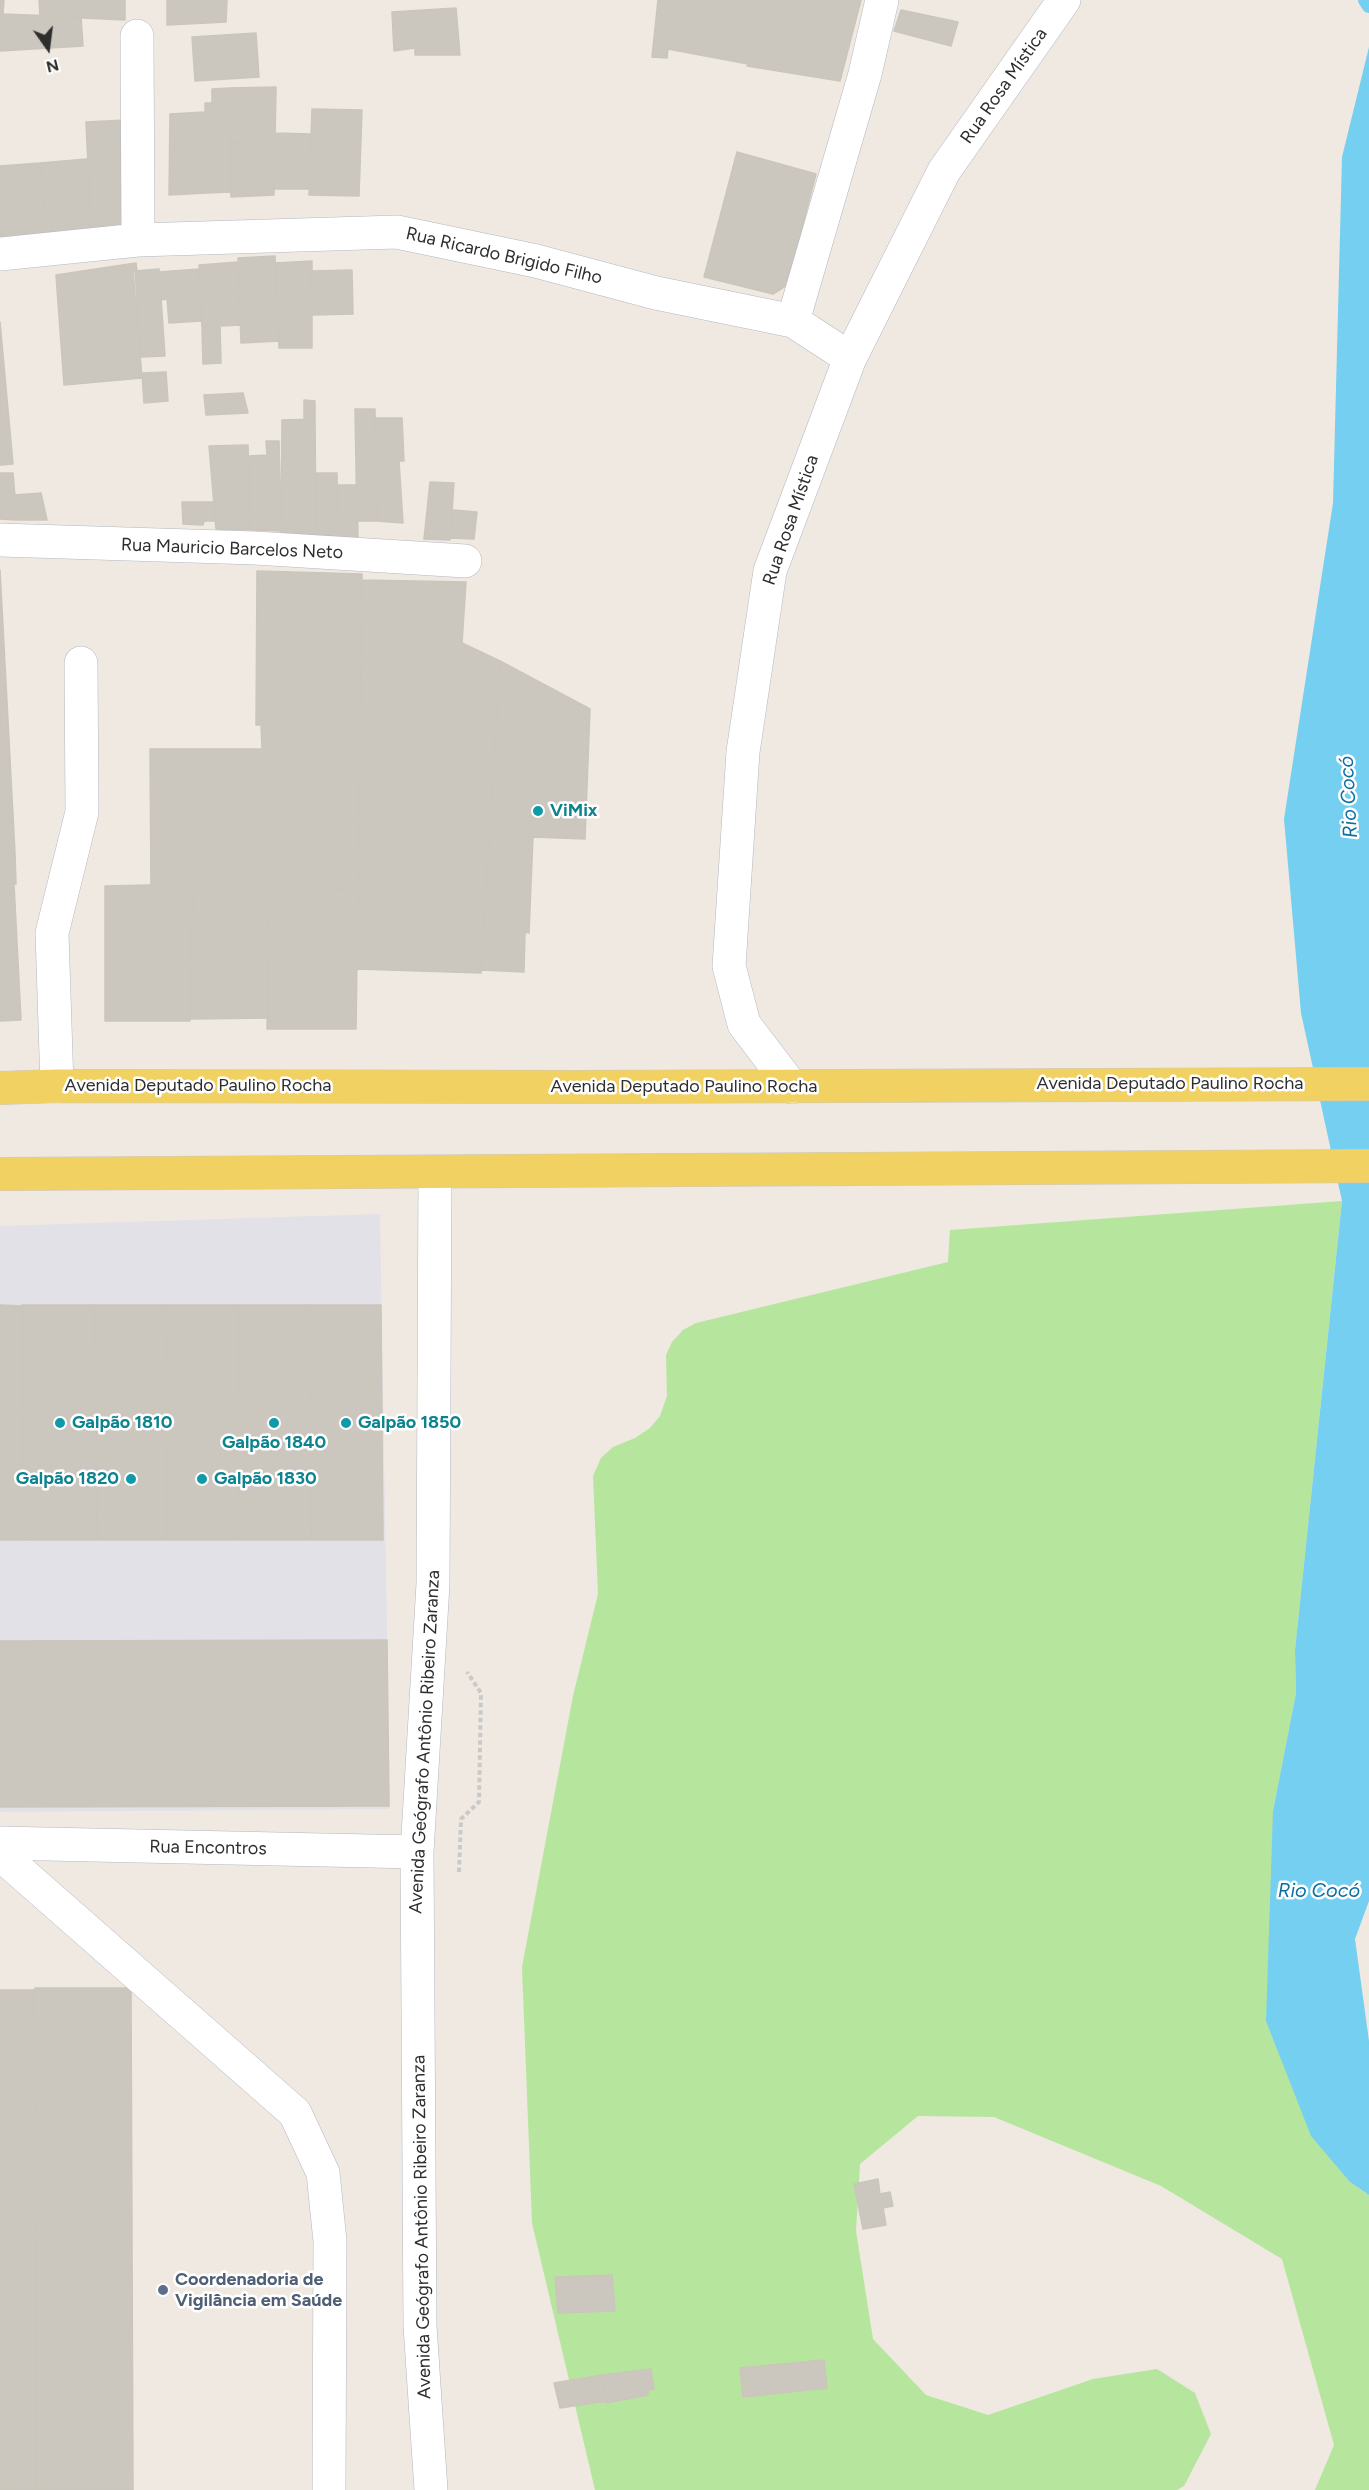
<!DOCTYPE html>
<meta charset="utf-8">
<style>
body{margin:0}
#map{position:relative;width:1369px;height:2490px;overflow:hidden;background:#efe9e1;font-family:Figtree,sans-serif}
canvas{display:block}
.north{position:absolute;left:18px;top:18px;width:60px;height:60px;-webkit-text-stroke:4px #fff;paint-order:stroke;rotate:166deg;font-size:16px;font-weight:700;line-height:24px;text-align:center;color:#2e2e2e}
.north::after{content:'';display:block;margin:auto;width:21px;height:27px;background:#2e2e2e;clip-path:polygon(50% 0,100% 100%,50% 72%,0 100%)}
</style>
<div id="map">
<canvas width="1369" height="2490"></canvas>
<div class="north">N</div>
</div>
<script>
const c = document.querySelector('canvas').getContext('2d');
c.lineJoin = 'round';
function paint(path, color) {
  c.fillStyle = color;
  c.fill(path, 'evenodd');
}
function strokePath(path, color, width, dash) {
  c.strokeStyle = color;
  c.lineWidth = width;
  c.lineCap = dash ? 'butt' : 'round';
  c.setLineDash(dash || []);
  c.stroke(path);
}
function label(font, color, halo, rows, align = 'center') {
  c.font = font + ' Figtree,sans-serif';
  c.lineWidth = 5;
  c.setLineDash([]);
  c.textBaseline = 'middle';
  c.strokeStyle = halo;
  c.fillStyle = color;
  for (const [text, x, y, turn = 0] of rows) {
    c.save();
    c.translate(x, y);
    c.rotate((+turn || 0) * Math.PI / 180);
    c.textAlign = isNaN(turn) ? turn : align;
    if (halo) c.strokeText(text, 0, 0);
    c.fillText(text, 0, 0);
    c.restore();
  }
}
paint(new Path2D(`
 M380,1214L390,1809L0,1812V1226Z`), '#e3e1e8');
paint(new Path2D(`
 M1342,1201L1295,1650L1296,1693L1273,1811L1350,2182L1369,2195V2490H1315L1334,2445L1282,2259L1161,2186L994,2117L918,2116L860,2164L856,2231L873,2339L926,2395L988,2415L1093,2379L1157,2369L1195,2393L1211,2434L1184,2486L1177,2490H595L532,2223L522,1967L573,1696L598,1594L593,1476L601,1458L613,1447L635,1438L650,1428L660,1416L667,1396L666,1355L672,1342L683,1330L696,1323L948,1262L950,1230Z`), '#b6e59e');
paint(new Path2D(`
 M1369,47V1901L1355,1939L1369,2041V2195L1350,2182L1311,2136L1266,2021L1273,1811L1296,1693L1295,1650L1342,1201L1301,1013L1284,819L1333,503L1342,157Z`), '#75cff0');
strokePath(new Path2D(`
 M1365,0L1369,6`), '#75cff0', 14);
const building = new Path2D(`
 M0,0H4L3,14L81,17L83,46L0,51Z
 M39,0H125V20L40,16Z
 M167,0H227L226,22L167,25Z
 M658,0H861L840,81L747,66L748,64L668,49L667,58L652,57Z
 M456,8L460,55H415V48L394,51L392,12Z
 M901,10L958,22L951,46L894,31Z
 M256,33L259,77L195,81L192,37Z
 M276,87L275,142L230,143V88Z
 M230,88L231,192L206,193L205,103H212V89Z
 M312,109L362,110L359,196L309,195Z
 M205,112L206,193L169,195L170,114Z
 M126,120L128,224L91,229L86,122Z
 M275,133L311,134L309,189H275Z
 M275,142L274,195L231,197L230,143Z
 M737,152L816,174L787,285L773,294L704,277Z
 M87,159L91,229L47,235L40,163Z
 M40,163L47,235L0,242V166Z
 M275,256L279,341L241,343L238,258Z
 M312,261V348H279L275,263Z
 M238,262L240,325L202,327L199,265Z
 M136,263L137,271H133L142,378L64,385L56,275Z
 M159,269L165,356L141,357L135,271Z
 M199,269L201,321L169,323L167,299L161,300L159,272Z
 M352,270L353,314L312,315L311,271Z
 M0,322L13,464L0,465Z
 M220,326L221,363L203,364L202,327Z
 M166,372L168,401L144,403L142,373Z
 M243,393L248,413L206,415L204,395Z
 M304,400L315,401V419H304Z
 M355,409H375L377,521H357Z
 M375,418H402L404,461H399L403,523L377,521Z
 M315,419L316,535L281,534L282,420Z
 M266,441H279L281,531L250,530L249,456L267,455Z
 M248,445L250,530L216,529L209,446Z
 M0,473H13L17,520L0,519Z
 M315,473H337L338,536L316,535Z
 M430,482L454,483L450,540L424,539Z
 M337,485H357L358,539H338Z
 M41,493L47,520H17L15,495Z
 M182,502H214L216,521H204L203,525L183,524Z
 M453,510L477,512L474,539L450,538Z
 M0,570L15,853L0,854Z
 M257,571L362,574L360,758L282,757V749L262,748L261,725H256Z
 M362,580L466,582L462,643L500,661L481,973L357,969Z
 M500,661L590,709L585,839L533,837L529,933L525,932L524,972L481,970Z
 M150,749H282V757L360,758L358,889L270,888L269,892L193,891L192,884L151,885Z
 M15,853L16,884L0,885V854Z
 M14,884L21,1020L0,1021V885Z
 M192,884L190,1021H105V886Z
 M270,888L358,889L356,1029H267Z
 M193,891L269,892L268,1018L191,1019Z
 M0,1305L23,1306L24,1540H0Z
 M22,1305H95L97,1540H24Z
 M95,1305H166L167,1540H97Z
 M166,1305H239L238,1540H167Z
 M239,1305H309L311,1540H238Z
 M309,1305H381L383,1540H311Z
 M387,1640L389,1806L0,1807V1641Z
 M35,1988H131L133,2490H36Z
 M0,1990H34L36,2490H0Z
 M878,2179L880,2194L890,2192L893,2206L883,2208L886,2225L863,2229L854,2184Z
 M612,2275L615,2311L558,2313L555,2277Z
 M824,2360L827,2388L743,2397L740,2368Z
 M651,2369L654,2389L648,2390V2395L606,2403L602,2375Z
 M602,2375L607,2401L560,2408L554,2383Z`);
paint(building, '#cbc7bf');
strokePath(building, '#cbc5ba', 1.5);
const minor = new Path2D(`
 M137,36L138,240
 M0,254L138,240L397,232L536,261L656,293L793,321L850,358
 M793,321L865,74L882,0
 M0,540L255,548L465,561
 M57,1086L52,933L82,812L81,663
 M792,1087L744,1024L729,966L743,752L770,571L850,358L944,171L1064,0
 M0,1843L417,1852
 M0,1854L295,2113L323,2173L330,2241L329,2490
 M431,2490L420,2326L417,1852L433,1584L435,1173`);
const major = new Path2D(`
 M0,1088L57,1086L578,1087L1369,1084
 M0,1174L1369,1166`);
strokePath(minor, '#b4b7c1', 34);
strokePath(major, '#c9c9c9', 34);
strokePath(new Path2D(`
 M459,1872L461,1819L479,1802L481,1693L467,1672`), '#c9c9c9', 4, [4.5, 3]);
strokePath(minor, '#fff', 33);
strokePath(major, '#f2d163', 33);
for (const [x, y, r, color] of [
 [538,811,6,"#0f9aa8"],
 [60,1423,6,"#0f9aa8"],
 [274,1423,6,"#0f9aa8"],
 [346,1423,6,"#0f9aa8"],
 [131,1479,6,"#0f9aa8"],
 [202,1479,6,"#0f9aa8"],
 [163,2290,6,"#5c6f8a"]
]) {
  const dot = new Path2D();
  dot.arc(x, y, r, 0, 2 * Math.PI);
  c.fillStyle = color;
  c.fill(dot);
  strokePath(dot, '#fff', 2);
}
label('18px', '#2e2e2e', '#fff', [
 ["Rua Rosa Mística",1004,86,-55],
 ["Rua Ricardo Brigido Filho",504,256,13],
 ["Rua Rosa Mística",791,520,-71],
 ["Rua Mauricio Barcelos Neto",232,549,2],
 ["Avenida Deputado Paulino Rocha",1170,1084],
 ["Avenida Deputado Paulino Rocha",198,1086],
 ["Avenida Deputado Paulino Rocha",684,1087],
 ["Avenida Geógrafo Antônio Ribeiro Zaranza",425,1742,-87],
 ["Rua Encontros",208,1848,1],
 ["Avenida Geógrafo Antônio Ribeiro Zaranza",422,2227,-91]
]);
label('bold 18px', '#0d838f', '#fff', [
 ["ViMix",550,811],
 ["Galpão 1810",72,1423],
 ["Galpão 1850",358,1423],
 ["Galpão 1840",274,1443,"center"],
 ["Galpão 1820",119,1479,"right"],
 ["Galpão 1830",214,1479]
], 'left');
label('bold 18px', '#4e5e75', '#fff', [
 ["Coordenadoria de",175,2280],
 ["Vigilância em Saúde",175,2301]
], 'left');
label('italic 20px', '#0d6fa3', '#fff', [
 ["Rio Cocó",1349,797,-93],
 ["Rio Cocó",1319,1891]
]);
</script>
